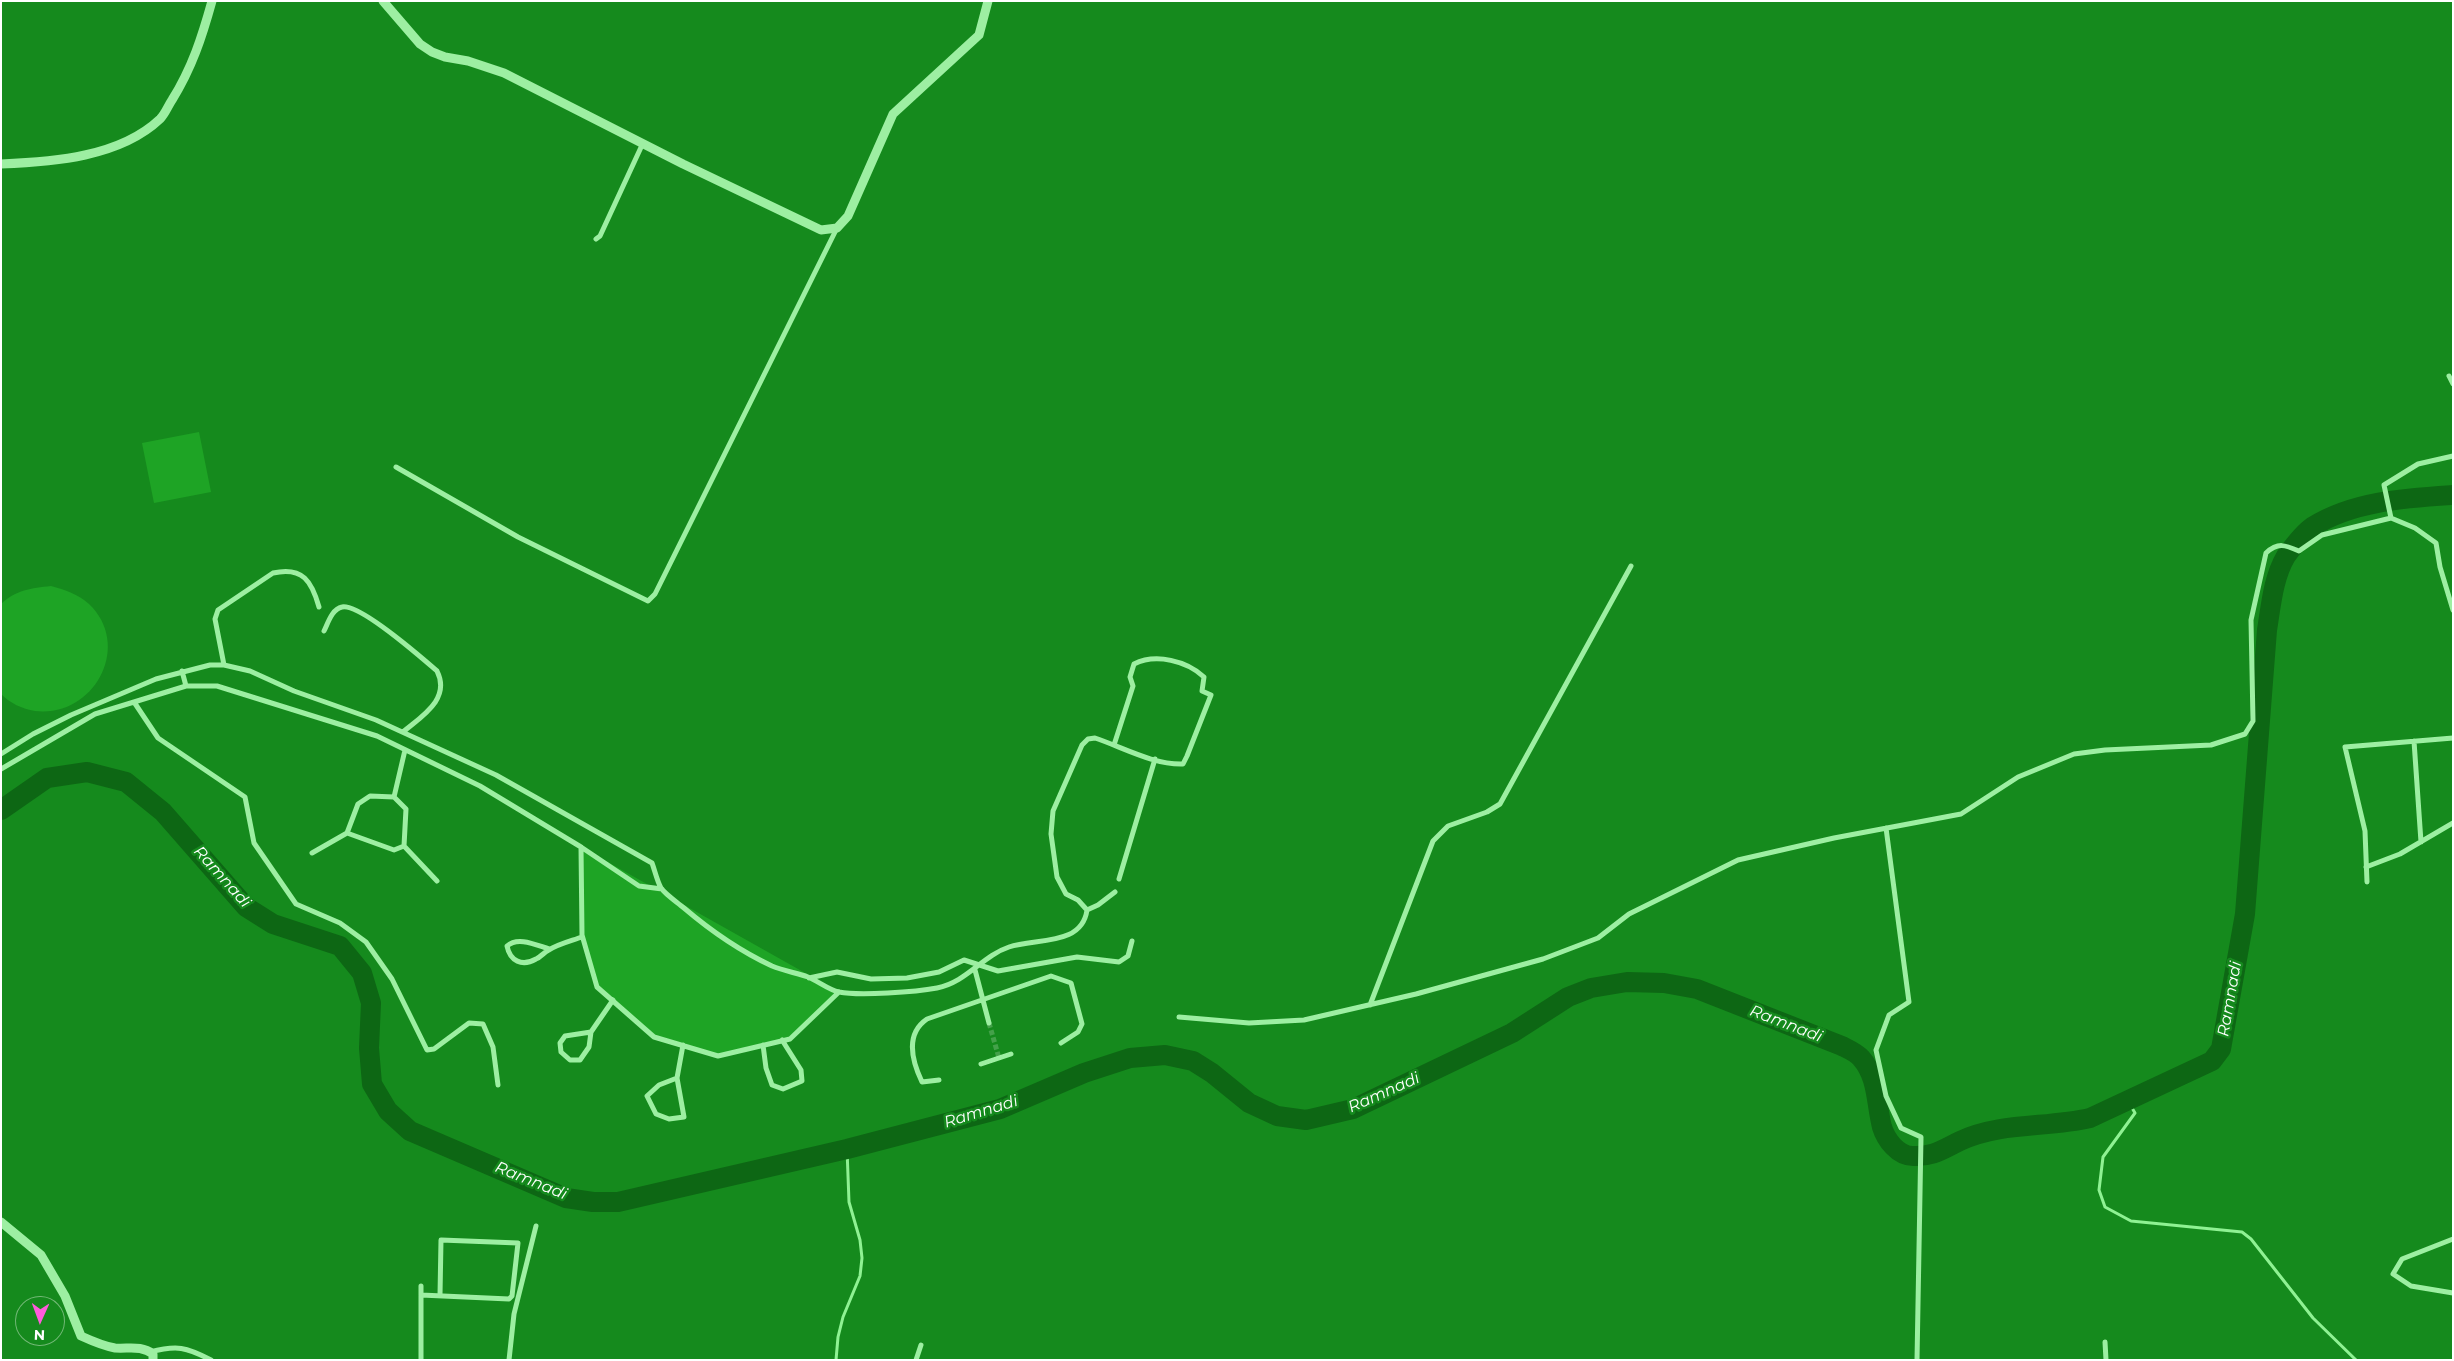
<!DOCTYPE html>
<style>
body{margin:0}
#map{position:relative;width:2454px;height:1361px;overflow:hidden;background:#158a1d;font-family:Montserrat,sans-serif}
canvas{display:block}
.frame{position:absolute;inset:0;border:2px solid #fff;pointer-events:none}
.north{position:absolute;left:15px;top:1296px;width:50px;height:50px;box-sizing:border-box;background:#158a1d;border:1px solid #73b977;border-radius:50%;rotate:182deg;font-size:14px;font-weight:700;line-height:20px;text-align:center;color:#fff}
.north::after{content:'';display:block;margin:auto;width:18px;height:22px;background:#ff5bdc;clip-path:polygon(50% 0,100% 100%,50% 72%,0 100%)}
</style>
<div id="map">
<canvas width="2454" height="1361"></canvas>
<div class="frame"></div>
<div class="north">N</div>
</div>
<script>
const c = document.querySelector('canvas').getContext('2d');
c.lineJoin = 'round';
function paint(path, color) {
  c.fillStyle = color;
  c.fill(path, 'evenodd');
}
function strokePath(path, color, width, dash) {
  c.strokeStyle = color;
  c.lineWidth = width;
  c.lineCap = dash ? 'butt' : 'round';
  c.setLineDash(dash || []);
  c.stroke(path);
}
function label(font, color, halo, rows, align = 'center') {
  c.font = font + ' Montserrat,sans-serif';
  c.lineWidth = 5;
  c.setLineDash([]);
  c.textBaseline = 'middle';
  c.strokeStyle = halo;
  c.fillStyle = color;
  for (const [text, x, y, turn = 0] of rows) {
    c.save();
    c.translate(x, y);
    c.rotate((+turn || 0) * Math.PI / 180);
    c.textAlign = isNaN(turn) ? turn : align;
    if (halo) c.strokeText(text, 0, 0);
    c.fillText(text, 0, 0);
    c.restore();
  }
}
paint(new Path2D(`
 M199,432L211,492L154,503L142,443Z
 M51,586C65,590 78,594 89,604C133,646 94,718 35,711C22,709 10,703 1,694V604C16,590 31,588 51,586Z
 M581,847L839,992L790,1039L718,1056L654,1037L597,987L582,935Z`), '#1ea425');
strokePath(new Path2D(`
 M2128,1101L2135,1113L2103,1157L2099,1190L2105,1207L2131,1221L2242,1232L2251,1239L2313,1318L2356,1360
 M836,1360L838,1337L843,1317L860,1276L862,1258L860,1240L849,1202L847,1149`), '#8ff293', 3);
strokePath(new Path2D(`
 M1,810L47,778L87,772L126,782L163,812L246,907L273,924L340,946L362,973L371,1003L369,1048L372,1084L388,1111L410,1131L566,1198L593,1202H618L847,1149L1000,1109L1084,1073L1130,1058L1165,1055L1193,1061L1212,1073L1249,1103L1277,1116L1306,1120L1353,1109L1512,1033L1568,997L1591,988L1627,982L1664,983L1697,989L1842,1046C1848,1049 1857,1053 1861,1058C1878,1077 1876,1104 1882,1127C1886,1140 1898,1156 1913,1156C1933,1157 1943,1149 1960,1141C2001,1122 2047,1128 2090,1118L2212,1061L2221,1049L2245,914L2267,630C2271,606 2273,578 2286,556C2292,548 2303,533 2312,527C2353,501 2406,498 2453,495`), '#0d6714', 20);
strokePath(new Path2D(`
 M989,1023L999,1058`), '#44a14a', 5, [5, 2.5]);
strokePath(new Path2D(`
 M596,239L600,236L643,143
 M2449,376L2453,384
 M2453,456L2418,464L2384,485L2391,518L2415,528L2436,543L2440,567L2453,610
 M396,467L518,537L648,601L655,594L837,228
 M324,631C328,623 332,609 342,607C359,603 422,658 437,671C451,699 422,716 403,732
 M224,665L215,619L218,610L273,573C303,566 312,582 319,607
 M182,671L186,686
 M134,702L158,738L245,797L254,843L296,904L340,923L366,942L392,979L427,1050L434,1049L469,1023L483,1024L493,1047L498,1085
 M2414,741L2421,842
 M1,754L33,734L71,715L156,679L210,665H224L250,671L294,691L376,720L496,775L652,863C655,871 657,881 661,888C666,895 677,902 684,908C711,931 740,951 772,966C784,971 797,973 808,977C818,981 829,990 839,992C859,996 916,992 937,988C967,982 982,956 1009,947C1037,938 1082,946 1087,910L1078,900L1066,894L1057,877L1051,834L1053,811L1082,745L1088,739L1095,738C1122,747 1154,765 1183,764L1187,756L1211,695L1202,691L1204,677C1187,661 1156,653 1134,664L1130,677L1133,686L1114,745
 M1,769L95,714L186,686H217L377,736L480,786L581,847L639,886L662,889
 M394,797L370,796L358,804L347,833L394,850L404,846L406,809L394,797L405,750
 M1886,828L1909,1002L1889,1015L1876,1050L1886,1096L1901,1128L1921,1137L1917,1360
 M404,846L437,881
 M581,847L582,935L597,987L654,1037L718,1056L790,1039L839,992
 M312,853L347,833
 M2366,867L2400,854L2453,823
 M1119,879L1155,759
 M2367,882L2365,831L2345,747L2453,738
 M1087,910L1098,905L1115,892
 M549,949C536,945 518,936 507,946C510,961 522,967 536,959C541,957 544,952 549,950C558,944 571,941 582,937
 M975,970L989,1023
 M809,978L837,972L871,979L907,978L939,972L964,960L998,971L1077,957L1119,962L1128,956L1132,941
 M1370,1005L1433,841L1448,826L1487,812L1500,804L1631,566
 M1179,1017L1249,1023L1304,1020L1416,994L1543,959L1598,938L1629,914L1738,860L1834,838L1961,814L2018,777L2074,754L2105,750L2211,745L2245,734L2253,721L2251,620L2266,553C2278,542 2285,545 2299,551L2322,535L2391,518
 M591,1032L565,1036L560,1043L561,1052L570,1060H580L589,1047L591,1032L613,1000
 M763,1045L766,1068L772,1085L783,1089L802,1081L801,1070L782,1040
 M981,1064L1011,1054
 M677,1078L659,1085L647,1096L656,1114L669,1119L684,1117L677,1078L683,1045
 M939,1080L922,1082C912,1061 905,1034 927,1019L1051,976L1071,983L1082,1024L1078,1032L1061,1043
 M2453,1239L2402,1259L2393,1274L2411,1286L2453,1293
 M421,1286V1360
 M421,1295L509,1299L512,1296L518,1243L441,1240L440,1295
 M2105,1342L2106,1360
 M150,1352C177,1345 186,1347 211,1360
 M509,1360L514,1314L536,1226
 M916,1360L921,1345`), '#9defa2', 5);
strokePath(new Path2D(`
 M383,1L420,44L432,52L445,57L468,61L504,73L683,164L821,230L837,228L848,216L893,114L979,35L988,1
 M1,164C53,162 120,157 160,119C165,114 168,106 172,100C192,68 202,37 212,1
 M1,1222L41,1255L65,1296L81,1336C92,1341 103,1346 115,1348C129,1349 141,1345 153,1354V1360`), '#9defa2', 9);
label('italic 16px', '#fff', '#158a1d', [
 ["Ramnadi",222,877,48],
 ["Ramnadi",2230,999,-80],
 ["Ramnadi",1786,1024,21],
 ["Ramnadi",1384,1093,-24],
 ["Ramnadi",981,1112,-17],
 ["Ramnadi",531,1181,22]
]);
</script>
